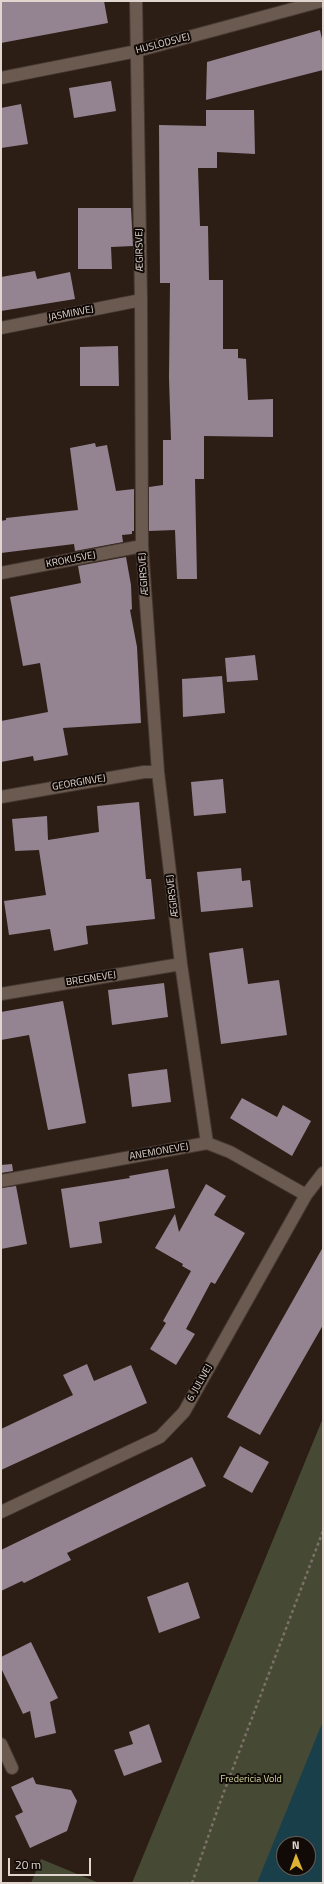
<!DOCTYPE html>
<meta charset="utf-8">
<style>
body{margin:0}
#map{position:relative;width:324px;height:1884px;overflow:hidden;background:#2d1e15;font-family:"Titillium Web",sans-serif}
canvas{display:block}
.frame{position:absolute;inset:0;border:2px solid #e0d5cf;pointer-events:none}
.north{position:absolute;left:276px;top:1836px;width:40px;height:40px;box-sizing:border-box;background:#110a06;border:1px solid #645b56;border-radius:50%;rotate:359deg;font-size:11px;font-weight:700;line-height:16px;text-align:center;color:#e0d5cf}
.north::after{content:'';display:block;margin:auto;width:14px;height:18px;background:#ddb133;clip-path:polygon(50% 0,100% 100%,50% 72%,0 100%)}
.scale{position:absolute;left:8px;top:1858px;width:83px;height:18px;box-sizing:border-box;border:2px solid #e0d5cf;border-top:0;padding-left:5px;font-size:12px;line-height:14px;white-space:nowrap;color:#e0d5cf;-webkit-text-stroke:3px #110a06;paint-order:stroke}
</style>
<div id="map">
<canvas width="324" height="1884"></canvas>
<div class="frame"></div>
<div class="north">N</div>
<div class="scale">20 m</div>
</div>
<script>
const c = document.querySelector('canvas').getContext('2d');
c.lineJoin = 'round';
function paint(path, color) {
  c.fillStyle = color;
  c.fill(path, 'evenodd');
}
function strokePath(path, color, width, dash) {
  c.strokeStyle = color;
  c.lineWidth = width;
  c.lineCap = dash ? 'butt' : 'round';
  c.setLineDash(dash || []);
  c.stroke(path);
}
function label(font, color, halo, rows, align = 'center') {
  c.font = font + ' "Titillium Web",sans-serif';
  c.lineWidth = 4;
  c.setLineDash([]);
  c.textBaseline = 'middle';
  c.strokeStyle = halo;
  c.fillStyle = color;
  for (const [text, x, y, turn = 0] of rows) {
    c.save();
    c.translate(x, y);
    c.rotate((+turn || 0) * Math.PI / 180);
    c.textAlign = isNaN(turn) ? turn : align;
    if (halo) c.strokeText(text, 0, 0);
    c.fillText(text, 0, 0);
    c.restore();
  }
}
paint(new Path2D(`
 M323,1418V1883H132ZM284,1844H308V1868H284Z
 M41,1859L99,1883H31Z`), '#464a35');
paint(new Path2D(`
 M323,1721V1883H257ZM284,1844H308V1868H284Z`), '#193f4a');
paint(new Path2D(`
 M1,1H104L108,23L1,43Z
 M320,30L323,43V70L206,100L207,62Z
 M111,81L116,111L74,118L69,88Z
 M21,104L28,144L1,148V108Z
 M206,110H254L255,154L217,152V168H198L200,226H208L209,280H223V349H238V358L246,359L248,400L273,399V437L204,436V479H195L197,579H177L175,530L149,531V487L163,485V440H171L169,378L170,283H160L159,125L206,126Z
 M78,208H131L133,246L111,247L112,269H78Z
 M35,271L37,279L70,272L75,299L1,311V277Z
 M118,346L119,386H80V347Z
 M95,443L96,447L107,445L116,491L134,489V531H132V534L122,535L123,542L75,551L74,544L1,553V521L6,520V518L78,510L70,448Z
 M126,557L131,585L132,609L130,610L137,647L141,723L63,728L68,755L34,761L33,756L1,762V721L48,712L40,663L23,666L10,597L81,583L78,566Z
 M255,655L258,680L227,682L225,658Z
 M222,676L225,713L183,717L182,679Z
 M223,779L226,813L194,816L191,782Z
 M139,802L146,879H151L155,919L86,926L88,944L54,951L50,929L9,935L4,901L46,895L39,850L15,851L12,819L47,816L48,840L99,832L97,806Z
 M241,868L242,881L250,880L253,907L201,912L197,872Z
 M243,948L248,984L279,980L287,1035L221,1044L209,953Z
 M164,983L168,1017L112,1025L108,990Z
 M63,1001L86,1123L48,1130L29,1035L1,1040V1012Z
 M167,1069L171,1102L132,1107L128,1074Z
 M242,1098L277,1117L283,1105L311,1121L292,1156L230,1118Z
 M12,1164L13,1171L1,1173V1165Z
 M168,1169L175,1208L99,1222L102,1243L70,1248L61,1189L130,1178L129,1176Z
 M206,1184L226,1196L214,1215L245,1233L215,1284L211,1282L186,1329L195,1334L176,1365L150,1349L166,1323L163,1321L191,1271L182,1266L183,1264L155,1248L175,1214L179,1232Z
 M16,1186L27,1244L1,1249V1188Z
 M323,1247V1325L260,1435L227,1417Z
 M87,1364L94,1381L131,1365L147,1403L1,1470V1429L73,1395L63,1375Z
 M240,1446L269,1462L252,1493L223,1477Z
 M192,1457L206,1486L67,1553L71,1560L24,1583L22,1581L1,1591V1550Z
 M188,1582L200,1618L159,1633L147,1597Z
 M31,1642L58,1698L50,1702L56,1733L35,1738L30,1711L23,1714L1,1668V1657Z
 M149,1724L162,1762L124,1776L114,1750L133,1744L129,1732Z
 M33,1777L36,1784L71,1790L77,1801L67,1831L30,1848L15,1816L23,1812L11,1787Z`), '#948492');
const minor = new Path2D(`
 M136,1L141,300L142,546L158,772L181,964L207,1143
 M1,78L137,51L322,1
 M1,328L141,300
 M1,573L142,546
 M1,797L144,772H158
 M1,994L181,964
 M1,1181L207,1143L230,1152L306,1195
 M1,1512L160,1437L184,1412L306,1195L323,1173
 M1,1744L12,1768`);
strokePath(minor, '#463933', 14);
strokePath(new Path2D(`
 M192,1883L222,1797L323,1531`), '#7d7068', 2.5, [3, 3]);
strokePath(minor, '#6b5a4f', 12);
label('10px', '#e0d5cf', '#110a06', [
 ["HUSLODSVEJ",163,44,-15],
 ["ÆGIRSVEJ",140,250,-91],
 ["JASMINVEJ",71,314,-11],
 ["KROKUSVEJ",71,560,-11],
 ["ÆGIRSVEJ",144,574,-94],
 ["GEORGINVEJ",79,783,-10],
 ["ÆGIRSVEJ",173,896,-97],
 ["BREGNEVEJ",91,979,-9],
 ["ANEMONEVEJ",159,1152,-10],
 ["6. JULIVEJ",200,1383,-61]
]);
label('10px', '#ccd79d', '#110a06', [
 ["Fredericia Vold",251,1780]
]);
</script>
